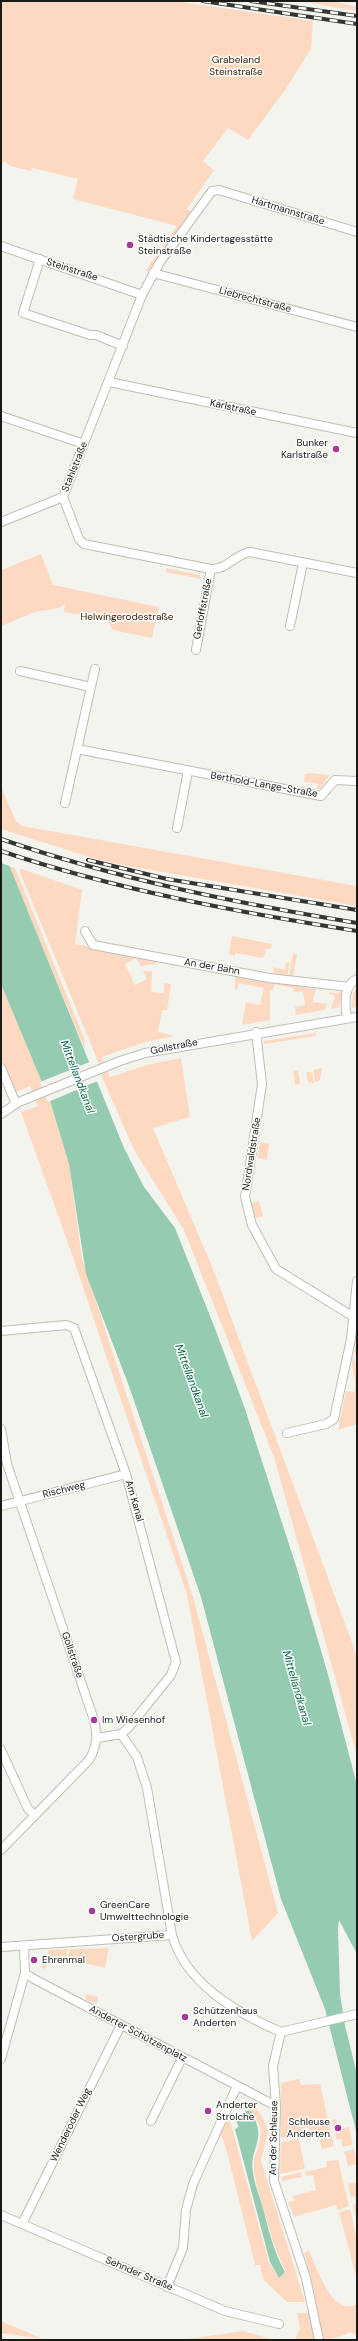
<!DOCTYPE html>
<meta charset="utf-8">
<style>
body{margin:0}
#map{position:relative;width:358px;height:2341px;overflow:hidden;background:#f3f4ed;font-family:"DM Sans",sans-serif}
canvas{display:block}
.frame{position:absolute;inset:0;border:2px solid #191917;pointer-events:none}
</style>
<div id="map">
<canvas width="358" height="2341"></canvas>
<div class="frame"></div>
</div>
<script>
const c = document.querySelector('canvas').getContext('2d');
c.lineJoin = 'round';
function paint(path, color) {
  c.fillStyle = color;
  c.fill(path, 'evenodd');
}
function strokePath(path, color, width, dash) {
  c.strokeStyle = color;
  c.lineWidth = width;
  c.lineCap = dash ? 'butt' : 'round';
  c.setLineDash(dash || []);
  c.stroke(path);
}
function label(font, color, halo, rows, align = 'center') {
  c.font = font + ' "DM Sans",sans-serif';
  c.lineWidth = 3;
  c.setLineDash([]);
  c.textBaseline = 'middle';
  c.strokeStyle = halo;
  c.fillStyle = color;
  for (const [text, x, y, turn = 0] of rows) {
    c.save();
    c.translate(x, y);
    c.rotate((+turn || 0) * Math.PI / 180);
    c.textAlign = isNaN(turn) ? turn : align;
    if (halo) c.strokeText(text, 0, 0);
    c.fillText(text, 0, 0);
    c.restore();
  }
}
paint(new Path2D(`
 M1,1H174L313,21L311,49L285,90L248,140L228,128L203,161L214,170L189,206L187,209L192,212L148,272L146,270L177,226L73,199L78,179L32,168L31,171L10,166L4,161L1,166Z
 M299,1H333L357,7V11Z
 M41,554L53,585L159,607L152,638L113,630L106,619L64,612L65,604L59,608L35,612L1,626V570Z
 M166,568L200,575V579L166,572Z
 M309,773L329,775V776L320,789H317L318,784L304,782L305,774Z
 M1,787L16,821L22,826L357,886V906L128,866L99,860L1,829Z
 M9,866L15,868L84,1038L85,1050Z
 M22,869L82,890L75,944L157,959L156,964L141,966L136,958L125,964L135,985L147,979L143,971H152L151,992L164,993V983L171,984L167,1010H162L158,1032L174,1036L145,1042L102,1057L110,1077L146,1065L181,1058L190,1117L153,1128L213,1269L357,1656V1756L274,1457L184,1230L134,1150L103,1079L97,1059L19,870Z
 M232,936L272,944L271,949H266L265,955L262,958L235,953V956L229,954Z
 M293,953L297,954L293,977H289Z
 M286,962L290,963L287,977L274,975L273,967L285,970Z
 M235,974L316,989L313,1002L327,1004L325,1010L296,1015L295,1007L305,1005L303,991L294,992L293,988L275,984L273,990H270V1020L242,1025L246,1002L260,1005L264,988L239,983L237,989L235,990Z
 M1,984L51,1104L69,1164L82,1259L193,1597L278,1913L252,1941L187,1595L69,1246L21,1112L38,1106L30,1086L14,1093L1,1058Z
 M357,987V1007L352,1008L353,994Z
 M342,991L339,1008L331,1009L335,996L329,994V992L337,994Z
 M316,1033V1036L264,1044V1041Z
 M322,1068L320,1080L315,1082L313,1070Z
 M298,1070L300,1084L295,1085L293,1071Z
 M306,1072H312L314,1083L308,1082Z
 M260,1142L269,1144L267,1160L257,1158Z
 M259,1201L263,1216L256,1218L251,1203Z
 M357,1328V1361L354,1351Z
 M353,1355L357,1367V1424L338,1430L346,1391L354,1392C357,1377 350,1370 353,1355Z
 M109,1948L105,1968L67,1959L70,1949Z
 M68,1949L66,1959L52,1956L45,1969L41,1967L49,1950Z
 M87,1994L98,1997L97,2004L85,1999Z
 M299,2079L301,2085L320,2084L334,2146L322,2149L317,2130L310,2131L309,2127L303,2128L296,2135L281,2138V2083Z
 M252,2102L263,2118L268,2132L261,2161L305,2302H287L263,2279L260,2265H255L227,2152L219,2129L229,2117L269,2263L279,2278L286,2271C277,2259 255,2186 254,2169C252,2155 263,2141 260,2128C258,2119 251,2114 246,2105L247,2103Z
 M336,2119L339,2129L349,2127L353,2145L342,2147V2139L337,2140L332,2120Z
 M299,2139L305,2169L280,2174L281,2142Z
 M354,2149L357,2164L348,2166L345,2154L343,2152Z
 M338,2160L349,2206L338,2210L336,2205L294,2217L288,2202L294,2201L293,2196L316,2190L313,2175L306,2176L305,2172L327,2167L326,2161Z
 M301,2172L302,2177L282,2181L281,2177Z
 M357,2182V2220L353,2205L356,2204L355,2196L351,2197L348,2184Z
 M350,2209L357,2241V2280L339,2212Z
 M309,2251C317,2267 332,2318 357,2304V2335L350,2332C336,2341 314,2340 295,2340L300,2329L297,2313H316L311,2278L304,2253Z
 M1,2321L43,2339L54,2340H50L1,2333Z
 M244,2331L274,2340H180Z`), '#fed9c1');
paint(new Path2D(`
 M1,845L124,1148L144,1187L175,1228L214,1326L244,1406L297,1569L327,1671L357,1785V1954L339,1920L338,1928L340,1994L345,2026L357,2074V2135L325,2009L281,1899L201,1597L129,1386L86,1274L69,1164L51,1104L1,984Z
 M254,2118C266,2141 249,2149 253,2172C254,2183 259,2194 262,2205C268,2227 273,2251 285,2272L279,2278L270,2262L235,2129Z`), '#95cbb0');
paint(new Path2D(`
 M1,847L4,848L12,867L1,863Z
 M92,1061L100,1080L48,1102L40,1082Z`), '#f3f4ed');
strokePath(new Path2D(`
 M248,2115L250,2120
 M240,2119L247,2134`), '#95cbb0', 9);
const minor = new Path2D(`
 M357,232L219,190L212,191L160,262L142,295L63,497L79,539L84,544L211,569C226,570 236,554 250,552L357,573
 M1,246L142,295
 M40,259L23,313L90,335H96L123,346
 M153,273L357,327
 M109,382L357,433
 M1,416L84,444
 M1,522L63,497
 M290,626L303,563
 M196,650L211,569
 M20,671L91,687
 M77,749L321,796L335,780L357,781
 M65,803L95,669
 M177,828L188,771
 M85,931L93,945L269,978L349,987
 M347,1018C345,1006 343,985 357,979
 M256,1032L262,1084L245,1197L252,1225L276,1269L357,1319
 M1,1068L16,1104
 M1,1114L19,1102L120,1061L145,1053L357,1017
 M1,1331L66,1325L74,1328L126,1474L176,1662L171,1675L129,1727L121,1734
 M1,1429L7,1464L94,1720C98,1735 97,1747 89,1760L1,1850
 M287,1433L326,1424L334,1419L351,1339L357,1281
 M1,1506L126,1474
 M97,1738L121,1734L137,1757L147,1788L172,1935
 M1,1750L28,1809L35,1815
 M24,1946L25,1973L34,1979L276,2106
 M1,1947L172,1935C186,1984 237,2013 281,2032
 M281,2032L273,2066L276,2106L274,2181L306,2278L319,2340
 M281,2032L357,2014
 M1,2059L25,1973
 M151,2121L182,2058
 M1,2215L225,2311L279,2324
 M22,2224L121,2025
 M167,2287L183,2248L186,2210L193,2184L237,2086`);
strokePath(minor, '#bebeb7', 10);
strokePath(minor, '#fff', 8);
const rail = new Path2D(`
 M203,1L357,24
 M251,1L357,16
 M1,839C117,879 236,903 357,923
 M1,851C117,890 237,912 357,931
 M88,860L167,879L357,910`);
strokePath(rail, '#353532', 4);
strokePath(rail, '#fffffe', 2.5, [8]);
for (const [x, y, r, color] of [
 [130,245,4,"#a63a9a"],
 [336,449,4,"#a63a9a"],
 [94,1720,4,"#a63a9a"],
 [92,1911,4,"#a63a9a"],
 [34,1960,4,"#a63a9a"],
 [185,2017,4,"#a63a9a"],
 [208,2111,4,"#a63a9a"],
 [338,2128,4,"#a63a9a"]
]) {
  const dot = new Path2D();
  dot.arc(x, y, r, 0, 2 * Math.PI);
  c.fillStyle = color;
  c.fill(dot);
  strokePath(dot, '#fffffe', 1.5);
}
label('10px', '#40210a', '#fffffe', [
 ["Grabeland",236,60],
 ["Steinstraße",236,72],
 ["Helwingerodestraße",127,617]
]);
label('10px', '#191917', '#fffffe', [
 ["Hartmannstraße",288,211,17],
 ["Steinstraße",72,270,18],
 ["Liebrechtstraße",255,300,15],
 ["Karlstraße",233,408,12],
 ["Stahlstraße",75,467,-68],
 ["Gerloffstraße",203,609,-79],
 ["Berthold-Lange-Straße",264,785,10],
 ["An der Bahn",212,967,10],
 ["Gollstraße",174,1047,-11],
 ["Nordwaldstraße",252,1154,-81],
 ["Rischweg",64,1490,-14],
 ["Am Kanal",134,1501,74],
 ["Gollstraße",72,1655,71],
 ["Ostergrube",138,1937,-4],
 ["Anderter Schützenplatz",138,2034,28],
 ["Wenderoder Weg",71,2125,-64],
 ["An der Schleuse",274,2138,-89],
 ["Sehnder Straße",139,2274,23]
]);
label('10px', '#191917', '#fffffe', [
 ["Städtische Kindertagesstätte",138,239],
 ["Steinstraße",138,251],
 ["Bunker",328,443,"right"],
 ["Karlstraße",328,455,"right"],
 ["Im Wiesenhof",102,1720],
 ["GreenCare",100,1905],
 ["Umwelttechnologie",100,1917],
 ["Ehrenmal",42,1960],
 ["Schützenhaus",193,2011],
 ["Anderten",193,2023],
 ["Anderter",216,2105],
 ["Strolche",216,2117],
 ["Schleuse",330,2122,"right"],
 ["Anderten",330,2134,"right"]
], 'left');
label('italic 11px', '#006646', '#fffffe', [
 ["Mittellandkanal",77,1077,69],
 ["Mittellandkanal",191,1381,70],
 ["Mittellandkanal",296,1688,74]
]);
</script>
